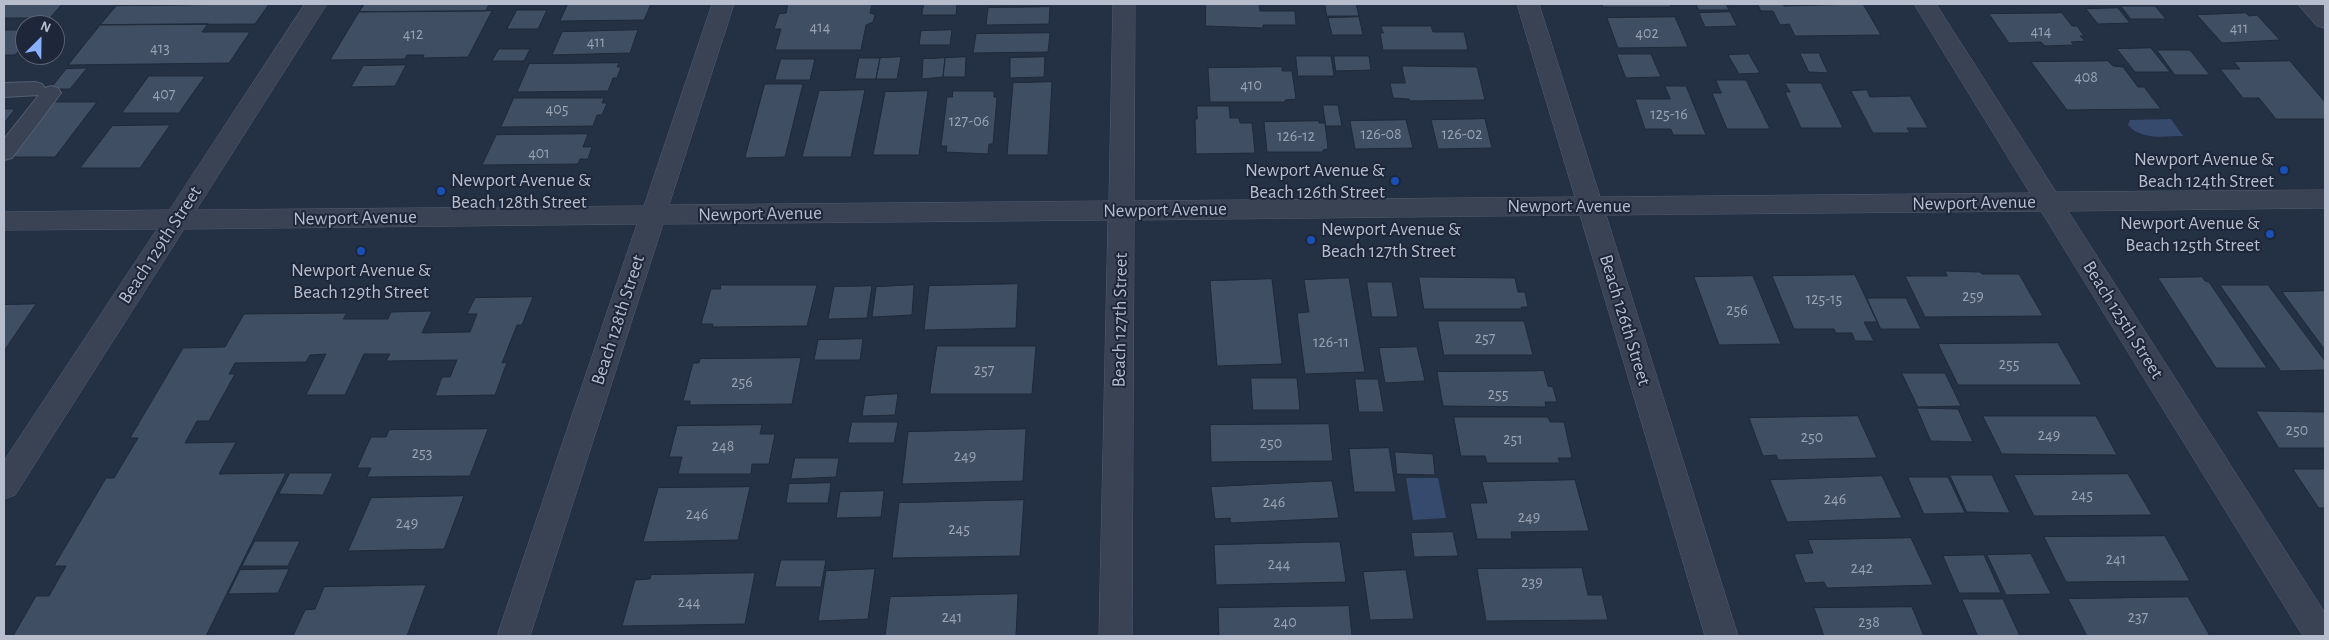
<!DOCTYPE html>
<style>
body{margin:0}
#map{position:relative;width:2329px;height:640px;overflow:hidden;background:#243044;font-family:"Alegreya Sans",sans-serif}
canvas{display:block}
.frame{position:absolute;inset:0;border:5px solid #b6becd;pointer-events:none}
.north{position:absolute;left:15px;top:15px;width:50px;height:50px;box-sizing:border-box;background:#1d2739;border:1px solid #5a6374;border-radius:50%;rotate:23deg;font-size:14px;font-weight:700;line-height:20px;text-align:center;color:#b6becd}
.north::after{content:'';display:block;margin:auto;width:18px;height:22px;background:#89b1ff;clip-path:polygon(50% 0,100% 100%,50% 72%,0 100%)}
</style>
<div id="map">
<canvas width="2329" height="640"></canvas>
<div class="frame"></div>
<div class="north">N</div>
</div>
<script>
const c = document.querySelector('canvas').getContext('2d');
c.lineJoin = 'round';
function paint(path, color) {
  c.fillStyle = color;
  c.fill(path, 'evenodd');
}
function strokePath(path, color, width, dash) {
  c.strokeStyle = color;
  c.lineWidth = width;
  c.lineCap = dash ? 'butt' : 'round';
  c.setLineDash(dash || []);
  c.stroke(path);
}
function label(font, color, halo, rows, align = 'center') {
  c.font = font + ' "Alegreya Sans",sans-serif';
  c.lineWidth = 4;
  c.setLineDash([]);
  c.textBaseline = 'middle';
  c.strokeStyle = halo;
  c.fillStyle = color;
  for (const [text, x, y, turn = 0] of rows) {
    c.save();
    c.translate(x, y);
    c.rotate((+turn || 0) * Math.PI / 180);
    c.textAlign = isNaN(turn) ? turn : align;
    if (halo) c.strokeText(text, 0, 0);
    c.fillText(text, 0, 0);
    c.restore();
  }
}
paint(new Path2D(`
 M2171,119L2183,136C2164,136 2142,141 2128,125L2130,120Z
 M1406,478H1438L1446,518L1413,520Z`), '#364a6d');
const building = new Path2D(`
 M4,4H62L50,18H4Z
 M147,4H270L145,5Z
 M269,4L255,24L100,25L116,6Z
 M365,4H489L486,11L359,12Z
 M568,4H651L644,20L560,21Z
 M788,4H872L870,13L875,15L873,22L866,25L861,50H775L781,29H774L779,14L786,13Z
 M924,4H957L956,15H922Z
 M1206,4H1259L1260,11H1295L1296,25H1263V28L1206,26Z
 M1325,4H1356L1359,16H1327Z
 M1602,4H1670L1671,7H1603Z
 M1696,4H1726L1729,10H1699Z
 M1758,4H1783L1784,6L1863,4L1881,35L1795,36L1789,24L1780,25L1773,11H1761Z
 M2121,6H2155L2166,19H2131Z
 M1050,7L1049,24L986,25L988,8Z
 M2118,8L2130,23L2098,24L2086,9Z
 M517,10H547L538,29H507Z
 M492,11L468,57L423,58L424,55H407L405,59L330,60L359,12Z
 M1730,12L1737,26L1705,27L1699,13Z
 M2062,13L2072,26H2077L2084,36H2080L2085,41L2071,42L2074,45L2045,46L2041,42L2009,43L1989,14Z
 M2246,13L2249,16L2257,15L2280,40L2222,43L2197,15Z
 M1359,17L1363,35H1332L1328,18Z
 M1675,17L1688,47L1618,48L1607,18Z
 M208,24L202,32H250L229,63L68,65L100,25Z
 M1381,26H1431L1433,32H1464L1468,50H1383L1380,33H1383Z
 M4,30H25V44L15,55H4Z
 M638,30L630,53L552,55L562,32Z
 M952,30L950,45H919L921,31Z
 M1050,33L1048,52L973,53L976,34Z
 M2151,48L2170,72H2135L2117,49Z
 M499,49H530L524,61H492Z
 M2157,50H2190L2210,75H2175Z
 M1800,53H1819L1828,73L1809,72Z
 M1617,54H1651L1661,77L1626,78Z
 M1749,54L1760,73L1739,74L1728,55Z
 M1296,56H1331L1334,76H1298Z
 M1334,56H1369L1371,70L1336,71Z
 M901,57L897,79H876L880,58Z
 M966,57L965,77H943L945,58Z
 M1045,57L1044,77L1010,78V58Z
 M859,58H880L876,79H855Z
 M945,58L943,77L922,79L923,59Z
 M781,59H815L810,80H775Z
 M2108,61L2113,66L2123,67L2138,87H2144L2161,109L2067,110L2031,62Z
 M2290,61L2325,102V119H2276L2259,98H2243L2220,69H2240L2234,62Z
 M619,63L617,67H621L617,78H613L608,91L517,92L529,64Z
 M406,65L395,86L351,87L363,66Z
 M1402,66L1477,67L1485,100L1410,101L1409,99L1393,98L1390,83H1405Z
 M1282,67V71H1292L1296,99L1285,100V102H1210L1208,68Z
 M87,68L70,89H50L66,69Z
 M149,76H205L179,113H122Z
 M1716,80H1746L1770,129H1727L1712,93H1721Z
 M1052,82L1048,155H1007L1013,83Z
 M1785,83H1821L1843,128H1801L1785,92H1790Z
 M765,84H803L785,157L745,158Z
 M1665,86H1686L1706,135H1673L1671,129H1645L1635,99H1670Z
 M865,90L851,157H802L819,91Z
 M1867,90L1870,97L1910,96L1928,128H1907L1910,133H1873L1851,91Z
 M928,91L919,155H873L885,92Z
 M953,91H994V97H997L993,144H989L988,154L946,152L947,146H941L947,97H952Z
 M514,98H604L602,103H607L602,115H597L593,126L501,127Z
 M54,102H97L55,157H10Z
 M1323,105H1338L1342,126H1326Z
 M1197,106H1229L1230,118H1239L1240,123H1252L1255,153L1196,154L1195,119H1197Z
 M4,109H15L4,123Z
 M1485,119L1492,148L1438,149L1431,120Z
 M1406,120L1413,148L1355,149L1350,121Z
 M1319,121V123H1325L1328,149L1323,150V152H1267L1264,122Z
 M170,125L140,168H80L112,126Z
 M588,134L583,147H592L588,159H580L578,164L482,165L496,135Z
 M1945,271L1980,272L1982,274H2019L2043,316L1925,317L1905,276H1947Z
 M1855,275L1877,322H1864L1874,341H1855L1852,333H1836L1834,329H1794L1772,276Z
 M1753,276L1781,344L1719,345L1694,277Z
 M1419,277L1515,278L1518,292H1525L1528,307H1521L1522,309H1424Z
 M2202,277L2205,281L2209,282L2267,368H2216L2158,278Z
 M1349,278L1365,372L1305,374L1297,313L1309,312L1304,280Z
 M1272,279L1282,364L1217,366L1210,281Z
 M1367,282H1392L1398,317H1372Z
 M1018,284L1016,328L924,330L929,286Z
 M721,285H817L807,326L712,327L713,324H701L711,289H720Z
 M914,285L912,315L872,317L876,287Z
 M2220,285H2268L2325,361V370L2281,371Z
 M872,286L867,318L828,319L834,287Z
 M2325,291V350L2282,292Z
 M533,297L522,325H517L502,363L507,362L495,395L435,396L442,377H450L457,360L386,361L390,354H364L345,395H306L326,354L310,355L306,362L235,363L229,374H235L209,421H197L185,443L236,442L219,474L286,473L206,636H13L36,596H49L66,566H54L106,478H114L138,438H130L183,348L225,347L244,314L347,313L343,319H388L391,312L432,311L422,333L470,332L477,314H467L475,298Z
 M1867,298H1906L1921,329H1881Z
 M36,304L4,351V305Z
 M1438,321H1524L1533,355H1444Z
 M863,339L860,360H814L818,340Z
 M2058,343L2082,385H1958L1938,344Z
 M937,346H1036L1032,394H930Z
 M1417,347L1425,381L1385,383L1379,348Z
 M801,358L792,404L690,405V401H683L693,363H699L700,359Z
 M1544,371L1548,386L1553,387L1557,402H1545L1546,407L1443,406L1437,372Z
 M1902,373H1945L1961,406L1918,407Z
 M1251,378H1297L1300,410H1253Z
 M1355,379H1378L1384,412H1359Z
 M898,394L895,415L862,416L865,396Z
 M1917,408L1958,409L1973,442L1931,441Z
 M2256,411L2325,412V448H2279Z
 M1858,416L1877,458L1778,460L1776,455L1763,456L1749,418Z
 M1983,416H2096L2117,455L2002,454Z
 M1454,417H1548L1550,422H1564L1572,458H1558L1560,463H1487L1485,456H1461Z
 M852,422H898L894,443H848Z
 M1329,424L1333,461L1211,462L1210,425Z
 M762,425L760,434H775L769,464H752L751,474H678L682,457H669L677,426Z
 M488,429L470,476L367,477L371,468H357L371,437H386L389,430Z
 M1026,429L1023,481L902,484L908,432Z
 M1389,448L1396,492H1354L1349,449Z
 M1395,452L1433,454L1435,475L1397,474Z
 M795,458H839L836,477L791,479Z
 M2293,469H2325V508H2319Z
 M290,473H333L323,495L279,494Z
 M2128,474L2152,515L2034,516L2014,475Z
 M1950,475H1992L2010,513L1967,512Z
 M1882,476L1902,518L1787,522L1770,480Z
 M1908,477H1948L1965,513L1924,514Z
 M1575,480L1589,531L1511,532L1512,539H1477L1470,503H1487L1482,482Z
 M1332,481L1339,518L1231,523L1230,518L1215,519L1211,487Z
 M831,483L828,503H786L789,484Z
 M750,487L738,540L643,542L658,488Z
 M884,491L881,517L836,518L840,492Z
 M464,496L444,549L348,551L371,498Z
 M1024,500L1020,556L892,558L899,503Z
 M1453,532L1458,556L1414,557L1411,533Z
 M2165,536L2190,581L2066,582L2044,537Z
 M1911,538L1933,585L1827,588L1824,582L1805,583L1794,554L1813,553L1808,540Z
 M255,541H300L288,566H242Z
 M1340,542L1346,582L1216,585L1214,545Z
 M2031,554L2051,594L2006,595L1987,555Z
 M1984,555L2001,593H1959L1943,556Z
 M781,560H826L821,587H775Z
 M1582,568L1588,595H1602L1608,620L1486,621L1477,569Z
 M289,569L278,593L228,594L240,570Z
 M875,569L868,619L818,621L826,571Z
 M1406,570L1414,619L1370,620L1363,572Z
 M755,573L745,624L622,626L635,580L650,579L651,575Z
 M426,585L407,636H293L305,610L315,609L324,587Z
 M1018,594L1016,636H885L890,597Z
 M2188,597L2210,636H2087L2068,599Z
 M1962,599H2003L2020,636H1978Z
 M1349,606L1352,636H1219L1218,608Z
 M1912,607L1924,636H1824L1814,608Z`);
paint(building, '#404e64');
strokePath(building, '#1f2a3b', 1);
const service = new Path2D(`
 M35,82L42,84L45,88L51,86L58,88L61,93L12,158L4,160V139L39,95L4,97V83Z`);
const minor = new Path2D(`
 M305,4H327L196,210L644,206L712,4H734L669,205L1109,201L1113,4H1135L1134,201L1575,197L1517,4H1539L1600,197L2030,193L1914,4H1936L2056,192L2325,190V208L2068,211L2325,613V636H2303L2041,211L1606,215L1738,636H1705L1580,215L1134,220L1132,636H1099L1108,220L663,224L530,636H497L637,224L184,229L15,495L4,499V461L157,229L4,230V212L169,210Z
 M2298,4H2321L2325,8V28L2317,26Z`);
strokePath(service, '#545e6e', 2);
strokePath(minor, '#545e6e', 1);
paint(service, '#394354');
paint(minor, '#394354');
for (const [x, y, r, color] of [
 [2284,170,5,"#1a4fb4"],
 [1395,181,5,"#1a4fb4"],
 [441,191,5,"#1a4fb4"],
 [2270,234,5,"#1a4fb4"],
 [1311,240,5,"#1a4fb4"],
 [361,251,5,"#1a4fb4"]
]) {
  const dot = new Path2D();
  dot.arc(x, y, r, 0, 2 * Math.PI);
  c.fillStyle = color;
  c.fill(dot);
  strokePath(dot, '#1d2739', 2);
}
label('16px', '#98a2b3', null, [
 ["414",820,27],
 ["411",2239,28],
 ["414",2041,31],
 ["402",1647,33],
 ["412",413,34],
 ["411",596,42],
 ["413",160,48],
 ["408",2086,77],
 ["410",1251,85],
 ["407",164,94],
 ["405",557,109],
 ["125-16",1669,114],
 ["127-06",969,121],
 ["126-08",1381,134],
 ["126-02",1462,134],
 ["126-12",1296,136],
 ["401",539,153],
 ["259",1973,296],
 ["125-15",1824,299],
 ["256",1737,310],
 ["257",1485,338],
 ["126-11",1331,342],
 ["255",2009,364],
 ["257",984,370],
 ["256",742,382],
 ["255",1498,394],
 ["250",2297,430],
 ["249",2049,435],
 ["250",1812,437],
 ["251",1513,439],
 ["250",1271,443],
 ["248",723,446],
 ["253",422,453],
 ["249",965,456],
 ["245",2082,495],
 ["246",1835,499],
 ["246",1274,502],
 ["246",697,514],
 ["249",1529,517],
 ["249",407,523],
 ["245",959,529],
 ["241",2116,559],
 ["244",1279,564],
 ["242",1862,568],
 ["239",1532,582],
 ["244",689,602],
 ["241",952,617],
 ["237",2138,617],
 ["240",1285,622],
 ["238",1869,622]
]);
label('19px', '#b6becd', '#1d2739', [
 ["Newport Avenue &",2274,159],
 ["Beach 124th Street",2274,181],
 ["Newport Avenue &",1385,170],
 ["Beach 126th Street",1385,192],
 ["Newport Avenue &",451,180,"left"],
 ["Beach 128th Street",451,202,"left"],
 ["Newport Avenue &",2260,223],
 ["Beach 125th Street",2260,245],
 ["Newport Avenue &",1321,229,"left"],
 ["Beach 127th Street",1321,251,"left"],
 ["Newport Avenue &",361,270,"center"],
 ["Beach 129th Street",361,292,"center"]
], 'right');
label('19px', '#b6becd', '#1d2739', [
 ["Newport Avenue",1974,203,-1],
 ["Newport Avenue",1569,206],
 ["Newport Avenue",1165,210,-1],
 ["Newport Avenue",760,214,-1],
 ["Newport Avenue",355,218,-1],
 ["Beach 129th Street",160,245,-57],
 ["Beach 128th Street",618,320,-72],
 ["Beach 127th Street",1120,320,-89],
 ["Beach 126th Street",1625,320,73],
 ["Beach 125th Street",2123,320,58]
]);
</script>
